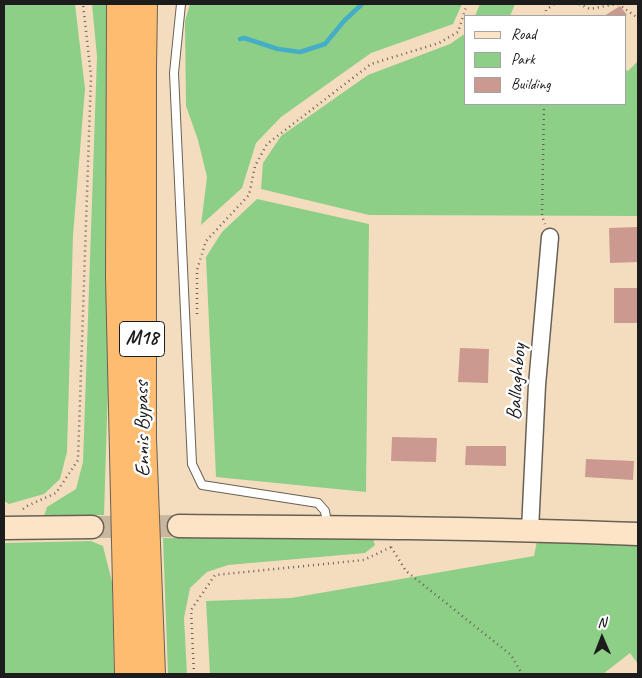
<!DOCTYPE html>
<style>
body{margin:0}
#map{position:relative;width:642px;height:678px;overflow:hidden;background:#f4ddbf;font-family:Caveat,sans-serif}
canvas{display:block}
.frame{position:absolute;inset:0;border:5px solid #1c1c1c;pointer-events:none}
.legend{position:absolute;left:464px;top:15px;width:162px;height:90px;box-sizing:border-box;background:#fff;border:1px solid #a4a4a4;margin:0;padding:6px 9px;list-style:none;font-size:15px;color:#1c1c1c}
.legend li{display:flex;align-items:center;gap:10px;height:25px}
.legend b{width:25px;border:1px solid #a4a4a4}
.north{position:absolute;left:577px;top:613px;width:50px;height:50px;-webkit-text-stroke:4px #fff;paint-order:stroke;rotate:359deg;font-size:14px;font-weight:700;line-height:20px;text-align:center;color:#1c1c1c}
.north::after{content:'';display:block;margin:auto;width:18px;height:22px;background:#1c1c1c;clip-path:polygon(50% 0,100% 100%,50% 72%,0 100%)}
</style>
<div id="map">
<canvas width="642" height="678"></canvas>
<div class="frame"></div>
<ul class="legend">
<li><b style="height:6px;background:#fee4c6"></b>Road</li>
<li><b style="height:14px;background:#8dcf87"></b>Park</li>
<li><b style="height:14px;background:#cb9990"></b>Building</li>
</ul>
<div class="north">N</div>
</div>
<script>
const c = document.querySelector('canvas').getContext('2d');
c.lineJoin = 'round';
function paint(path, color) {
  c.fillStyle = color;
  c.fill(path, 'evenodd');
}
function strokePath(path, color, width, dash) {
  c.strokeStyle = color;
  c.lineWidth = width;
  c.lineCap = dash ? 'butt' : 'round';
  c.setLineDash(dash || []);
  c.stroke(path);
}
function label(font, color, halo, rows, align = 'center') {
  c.font = font + ' Caveat,sans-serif';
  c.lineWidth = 5;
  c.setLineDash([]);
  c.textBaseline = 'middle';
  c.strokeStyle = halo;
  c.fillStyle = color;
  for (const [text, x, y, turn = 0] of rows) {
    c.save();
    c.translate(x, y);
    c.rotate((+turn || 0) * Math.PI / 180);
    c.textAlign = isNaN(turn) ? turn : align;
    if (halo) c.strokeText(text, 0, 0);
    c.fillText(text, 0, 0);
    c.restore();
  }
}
paint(new Path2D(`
 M4,4H75L85,89L73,235L67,452L60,479L44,494L9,504L4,501Z
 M92,4H120L104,515L44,516L47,507L76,489L83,462L97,56Z
 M190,4H462L453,24L371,53L281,117L256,143L242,188L201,225L207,177L198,140L186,106L185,21Z
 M480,4H515L510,16H475Z
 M466,33V104H626V70L628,71L638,61V216L369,215L261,189L263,163L281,136L368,75L450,44Z
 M257,199L369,224L366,492L216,477L206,257L222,232Z
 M163,538L373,539L375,545L365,553L228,565L207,572L190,588L184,618L187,674H168Z
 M91,541L103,546L112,582L114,674H4V543Z
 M537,541L638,543V664L630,653L603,674H210L206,601L291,598L534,556Z`), '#8dcf87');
strokePath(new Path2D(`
 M240,39L244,38L278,49L300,52L325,44L344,21L362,4`), '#45adc5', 4.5);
paint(new Path2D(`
 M620,6L627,15L604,16Z
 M637,227L638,262L610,263L609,228Z
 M614,288H638V323H614Z
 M460,348L489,349L488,383L458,382Z
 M392,437L437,438L436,462L391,461Z
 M466,446H506V466L465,465Z
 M586,459L634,461L633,480L585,477Z`), '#cb9990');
strokePath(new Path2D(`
 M92,527L179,526`), '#c9b69e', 22, [22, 11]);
const lane = new Path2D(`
 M181,4L174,73L192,464L202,485L318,503L325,511L327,524`);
const street = new Path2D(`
 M530,530L537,385L550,237`);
const secondary = new Path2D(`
 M179,526C332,527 485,528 638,534
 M4,528L92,527`);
const highway = new Path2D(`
 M121,4L120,277L129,674
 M143,4L142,68V439L151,674`);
strokePath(lane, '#686055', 10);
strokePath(street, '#686055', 19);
strokePath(secondary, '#686055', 25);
strokePath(highway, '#686055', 30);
strokePath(new Path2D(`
 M579,4L590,9L616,4
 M618,4L638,18
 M545,16L546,10L554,4
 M544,104L542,216L545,224
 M197,314V270L206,241L249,195L255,166L267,144L371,64L439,43L458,32L467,4
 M23,509L27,506L56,493L78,460L91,76L83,4
 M391,547L406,571L511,655L522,674
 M194,674L191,610L215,575L364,560L391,547`), '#686055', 2.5, [1, 4]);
strokePath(lane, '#fff', 8);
strokePath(street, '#fff', 16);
strokePath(secondary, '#fee4c6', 22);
strokePath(highway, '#fdbc70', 28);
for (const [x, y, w] of [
 [142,339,45]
]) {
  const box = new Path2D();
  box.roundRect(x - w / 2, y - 17.5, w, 35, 4);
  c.fillStyle = '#fff';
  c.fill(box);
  strokePath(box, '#1c1c1c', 1);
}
label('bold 20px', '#1c1c1c', null, [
 ["M18",142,339]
]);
label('21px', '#1c1c1c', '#fff', [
 ["Ballaghboy",517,382,-86],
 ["Ennis Bypass",143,429,-91]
]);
</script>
